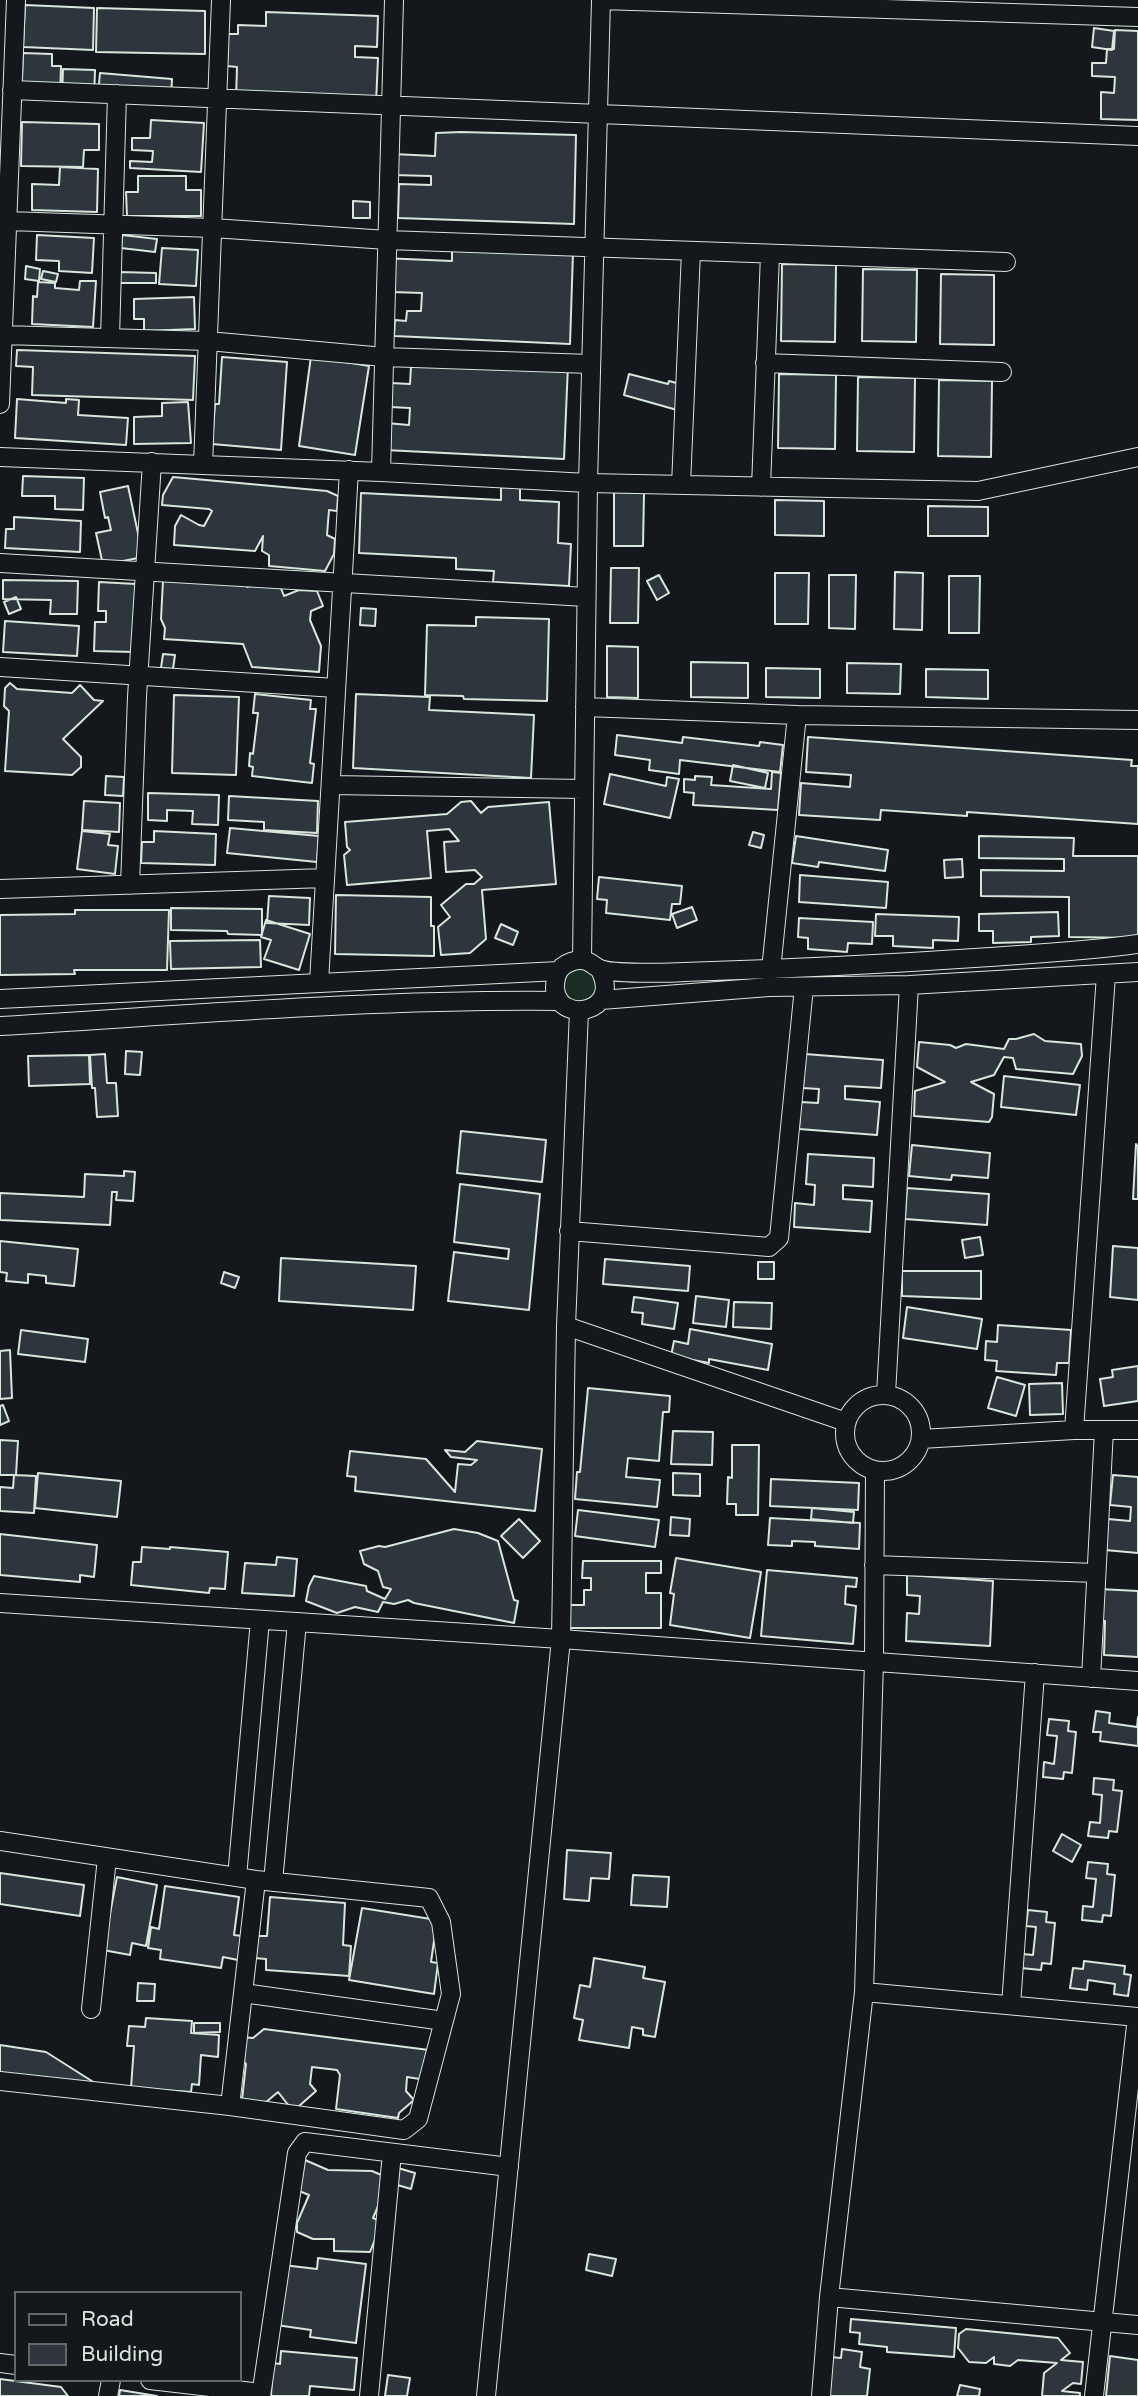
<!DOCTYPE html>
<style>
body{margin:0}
#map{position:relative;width:1138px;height:2396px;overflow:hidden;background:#14181c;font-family:"Varela Round",sans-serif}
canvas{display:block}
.legend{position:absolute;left:14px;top:2291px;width:228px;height:91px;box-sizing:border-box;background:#14181c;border:2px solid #626a69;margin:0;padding:9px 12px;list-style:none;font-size:21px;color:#d8e6dc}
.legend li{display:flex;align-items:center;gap:14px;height:35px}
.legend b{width:35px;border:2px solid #626a69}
</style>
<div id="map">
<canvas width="1138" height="2396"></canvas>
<ul class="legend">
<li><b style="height:9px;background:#14181c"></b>Road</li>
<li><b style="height:19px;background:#2c363c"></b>Building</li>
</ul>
</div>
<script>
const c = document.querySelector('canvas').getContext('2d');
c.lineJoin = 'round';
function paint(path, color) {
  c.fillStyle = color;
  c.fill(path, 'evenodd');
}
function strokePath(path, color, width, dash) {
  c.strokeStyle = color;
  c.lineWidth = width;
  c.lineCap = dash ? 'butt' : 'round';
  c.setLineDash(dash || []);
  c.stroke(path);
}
const green = new Path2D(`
 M590,967L600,988L584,1005L564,998L561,978L566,970Z`);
paint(green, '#1a2d24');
strokePath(green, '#939e99', 2);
const building = new Path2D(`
 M25,5L94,8L93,50L23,47Z
 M97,8L205,11V54L96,52Z
 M266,12L378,16L377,47L355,46V57L378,58L376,104L236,99L237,67L227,66L228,34H238V25L266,26Z
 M1094,28L1114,31L1112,50L1092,47Z
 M1115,30L1138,31V120L1101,119V92L1114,93L1115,77L1092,76V63H1106L1107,49H1114Z
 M23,53L52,54V66H61L60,97L18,95L19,79H22Z
 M63,69L95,70L94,100L62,98Z
 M100,73L172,79L171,100L98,94Z
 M151,120L204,123L201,172L130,168V161L152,162L153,151L132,150V138H150Z
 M22,122L99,124V150H84L83,167L21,166Z
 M461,132L576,135L574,224L398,218L399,184L431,185V176L393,175V154L435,156L436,133Z
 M60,167L98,169L97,212L32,210V184L59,185Z
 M138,176H186V190H201V216H127L126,192H138Z
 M353,201L370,202V218H353Z
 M37,235L94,238L92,273L59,271V261L36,260Z
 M122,235L157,239L155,252L121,248Z
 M452,247L573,253L570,344L394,336L395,320L406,321L407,311H421L422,293L392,292L382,258L452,261Z
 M162,248L198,250L196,286L159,284Z
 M782,264L836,265L835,342L781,341Z
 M26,266L40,269L39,281L25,279Z
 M863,269L917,270L916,342L862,341Z
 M43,271L58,274L56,282L41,279Z
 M120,272L156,273V283H120Z
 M941,274L994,275V345L940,344Z
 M80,281H96L93,327L32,324L33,296L37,297L38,282L55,283V288L79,290Z
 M194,297L195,329L144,331V319H134V299Z
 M17,350L195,356L193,400L32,395L33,367L16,366Z
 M311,356L369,366L355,455L299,446Z
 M222,357L287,362L281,450L212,444L215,404H219Z
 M568,365L564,459L385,450L386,423L409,425L410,408L390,407L391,383L410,384L411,366Z
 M629,374L668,384L669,381L684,385L677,410L624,395Z
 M779,374L836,375L835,449L778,448Z
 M858,377L915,378L914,452L857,451Z
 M939,380L992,381L991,457L938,456Z
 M17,399L66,403V399L79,400L78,415L128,418L126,445L15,438Z
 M188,402L191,443L134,444V417L162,416V403Z
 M23,476L84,478L83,510L55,509V496H22Z
 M173,477L327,491L338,496L337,511L329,510L327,535L335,539L334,554L325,571L269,566V555L262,551L263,536L255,551L174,545L175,526L181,515L199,525L204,526L212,511L209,509L162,505L163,495Z
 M128,486L143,557L103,565L96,533L111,530L108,517L105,518L100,492Z
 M501,487L520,488V500L559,502L558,543L571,544L569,586L493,582L494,571L456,569V558L359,553L361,493L501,500Z
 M614,492L644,493L643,546H614Z
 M775,500L824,501V536L775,535Z
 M928,506L988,507V536H928Z
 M14,517L81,521L80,552L5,548L6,529H14Z
 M611,568H639L638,623H610Z
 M895,572L923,573L922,630L894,629Z
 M775,573H809L808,624H775Z
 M659,575L669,593L657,600L647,581Z
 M829,575H856L855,629L829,628Z
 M949,576H980L979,633H949Z
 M243,577L247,587L254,585L280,586L284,596L299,590L317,591L323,606L311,611L310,620L321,646L319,672L252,667L243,644L164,639L165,628L161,619L163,580Z
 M3,580L78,581L77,614H50L51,600L3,599Z
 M99,582L136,584L134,652L94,651L95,622H106V611H98Z
 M16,597L21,609L9,614L4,602Z
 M361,608L376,609L375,626L360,625Z
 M476,617L549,619L547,701L464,699L463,696L425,695L427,625L476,626Z
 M5,621L79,626L77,656L3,652Z
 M607,646L638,647V698L607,697Z
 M163,654L175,655L173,669L161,668Z
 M691,662L748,663V698L691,697Z
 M847,663L901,664L900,694L847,693Z
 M766,668L820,669V698L766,697Z
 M926,669L988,670V699L926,697Z
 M10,683L17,689L72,693L80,685L94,700L103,701L63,739L81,757V767L72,775L5,771L9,711L4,706L5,688Z
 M255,694L311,700L310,709H316L310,763L314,764L312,783L252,776L253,767L249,766L250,753L253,754L258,713H253Z
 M356,694L430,697L429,710L534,715L531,778L353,768Z
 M174,695L239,697L236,775L172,773Z
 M617,735L682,743L683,737L759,746L760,742L783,745L780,772L680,760L679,774L649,770L650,760L615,755Z
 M808,737L1132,760L1131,766H1138V824L967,812V816L881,810L880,820L799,815L801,783L850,787L851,775L806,772Z
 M733,765L768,773L765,788L730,781Z
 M772,772L781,773L778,810L693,805L694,793L684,792V779L695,780V776L712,777L711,785L771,789Z
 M610,774L666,786L667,777L679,779L670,818L604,804Z
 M106,776L124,777L123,796L105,795Z
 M148,793L219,795L218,825L192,824L193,811L167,810V821L148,820Z
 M229,796L318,801L317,833L264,830V822L228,820Z
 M84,801L120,803L119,832L82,830Z
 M471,801L481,813L488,807L549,802L556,884L482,890L486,939L470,953L441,955L438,927L450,917L441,905L466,884H474L482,877L475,870L446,872L444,842L459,841L449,829L427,831L431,878L347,885L344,855L350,850L347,847L345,822L447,814L461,802Z
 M230,828L319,836L317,862L227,853Z
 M82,831L110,834L108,845L118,846L115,874L77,869Z
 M154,831L216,834L215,865L141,863L142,842H154Z
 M753,832L764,835L761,848L749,845Z
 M796,836L888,850L885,871L819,862L818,867L792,863Z
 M979,836L1074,838L1073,856H1138V938L1069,937V897L981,896V870L1064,871V859L979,858Z
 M962,859L963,877L945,878L944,860Z
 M800,875L888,882L886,908L799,902Z
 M599,877L682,886L680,904H672L670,920L606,913L607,900L597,899Z
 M336,895L431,897V926H434V956L335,954Z
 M269,896L310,898L309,925L267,923Z
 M692,907L697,920L677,928L672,914Z
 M171,908L262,909V935L228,934L227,931L171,930Z
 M75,910H169L167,970H74L75,974L0,975V915L75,914Z
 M1058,912L1059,936L1031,937V942L993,943V931H979V914Z
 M876,914L959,917L958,941L933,940V948L893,946V936H875Z
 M799,918L873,922L872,944L848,943L847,952L808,949V938L798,937Z
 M266,920L310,934L299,970L264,959L271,940L261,937Z
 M501,924L518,932L513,945L495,938Z
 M260,940L261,967L171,969L170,941Z
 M1034,1034L1045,1041L1081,1044L1082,1056L1073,1074L1016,1069L1013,1058L1004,1057L994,1075L971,1082L994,1094L992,1117L989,1122L914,1116L915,1091L945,1082L917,1067L919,1042L950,1045L956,1048L966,1044L1004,1049L1009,1039H1016Z
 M126,1051L142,1052L140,1075L125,1074Z
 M105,1054L107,1083H116L118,1116L97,1117L95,1088H92L90,1055Z
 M805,1054L883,1060L881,1088L845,1086V1099L880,1102L877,1135L799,1129L801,1102L818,1103L819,1089L803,1088Z
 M89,1055L90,1084L29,1086L28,1056Z
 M1004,1076L1080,1085L1076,1115L1001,1107Z
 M461,1131L546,1140L542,1182L457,1173Z
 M1136,1144L1138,1147V1199H1133Z
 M912,1145L990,1153L988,1178L952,1175L951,1180L909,1176Z
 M808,1154L874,1158L873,1187L843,1185V1199L872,1201L870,1232L794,1227L795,1203L814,1205L815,1185L806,1184Z
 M124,1171L135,1172L133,1201L116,1200L117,1192H112L110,1225L0,1220V1193L84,1197L85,1174L124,1176Z
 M460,1184L540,1194L529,1310L448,1301L454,1252L508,1259L509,1249L454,1242Z
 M907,1188L989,1194L987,1225L905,1219Z
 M980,1237L983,1255L965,1258L962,1240Z
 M0,1241L78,1249L74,1286L46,1283V1276L28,1274V1283L6,1281L7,1273L0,1272Z
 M1113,1246L1138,1248V1300L1110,1297Z
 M281,1258L416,1266L413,1310L279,1301Z
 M605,1259L690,1266L688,1291L603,1284Z
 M758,1262H774V1279H758Z
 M902,1271H981V1299L902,1296Z
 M224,1272L239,1277L235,1288L221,1283Z
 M696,1296L729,1300L726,1327L693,1323Z
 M634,1297L678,1303L674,1329L642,1324L643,1313L632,1312Z
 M734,1302L772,1303L771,1329L733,1327Z
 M907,1307L982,1319L977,1349L903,1338Z
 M998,1325L1071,1330L1069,1363H1057L1056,1375L996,1371L997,1361L985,1360L986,1341L997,1342Z
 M690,1329L772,1344L768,1370L709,1359V1363L671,1356L674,1341L688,1344Z
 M21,1330L88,1339L85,1362L18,1354Z
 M10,1350L12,1398L0,1399V1351Z
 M1138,1366V1401L1104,1406L1100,1379L1113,1377L1112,1370Z
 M997,1377L1025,1385L1016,1416L988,1408Z
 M1062,1383L1063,1414L1030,1415L1029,1384Z
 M588,1388L670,1396L669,1412H663L659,1461L628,1458L626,1477L660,1480L657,1507L575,1499L577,1472H580Z
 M3,1405L9,1421L0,1425V1406Z
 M673,1431L713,1432L712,1465L671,1464Z
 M0,1440L18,1441L16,1475H0Z
 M477,1441L542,1449L535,1511L355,1491L356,1477L347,1476L350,1451L426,1459L455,1492L458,1464L471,1465L477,1460L451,1457L445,1450L465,1452Z
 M732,1445H759L758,1515H736V1504H727L728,1477L732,1478Z
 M38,1473L121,1481L117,1517L35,1508Z
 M673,1473L700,1474V1496L673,1495Z
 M14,1475L36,1476L34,1513L0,1511V1487L13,1488Z
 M1113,1475L1138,1477V1553L1105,1550L1108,1519L1130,1521L1131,1507L1110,1505Z
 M771,1479L859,1483L858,1510L770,1506Z
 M812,1508L854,1512L853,1523L811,1519Z
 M578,1510L659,1520L655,1547L575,1536Z
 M671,1517L690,1519L689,1536L670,1535Z
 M770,1518L860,1523L859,1549L815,1546V1542L792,1541V1546L768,1545Z
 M519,1519L540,1541L523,1558L501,1536Z
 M454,1529L478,1533L498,1541L514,1600L518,1601L514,1623L414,1603L408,1600L394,1604L383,1602L378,1612L355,1607L337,1613L306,1601L309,1586L314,1576L366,1586L367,1591L385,1599L391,1589L383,1587L378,1571L364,1564L360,1551L379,1546L385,1547Z
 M0,1534L97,1545L94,1577L80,1575V1582L0,1575Z
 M142,1547L170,1549V1547L228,1552L225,1589L210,1588L209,1593L131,1585L133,1562H141Z
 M277,1557L297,1559L294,1596L242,1593L245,1563L276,1565Z
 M676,1558L761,1572L750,1638L670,1625L674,1594L670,1593Z
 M583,1561H661V1573H646V1593H661V1628H567V1605H584V1590H591V1578H582Z
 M767,1570L857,1578L856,1587L846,1586L845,1604L856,1606L853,1644L761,1636Z
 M907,1575L993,1581L990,1646L906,1641L907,1613L919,1614L920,1596L907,1595Z
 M1099,1589L1138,1591V1657L1104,1655L1105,1621H1098Z
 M1096,1711L1110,1713L1109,1723L1137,1727L1138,1717V1746L1100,1741L1101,1732H1093Z
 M1049,1719L1069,1721L1068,1731L1076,1732L1072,1773L1064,1772L1063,1779L1043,1777L1044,1762L1054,1764L1057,1736L1047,1735Z
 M1094,1778L1114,1780L1113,1790L1122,1791L1117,1832L1109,1831L1108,1838L1088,1836L1090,1822L1100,1823L1102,1795L1093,1794Z
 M1062,1834L1081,1845L1072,1862L1053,1851Z
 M567,1850L611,1853L609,1879L591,1878L589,1901L564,1899Z
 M1088,1862L1108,1864L1107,1874L1115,1875L1111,1916L1103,1915L1102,1922L1082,1920L1083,1906L1093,1907L1096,1879L1086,1878Z
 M0,1873L84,1885L80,1916L0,1904Z
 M633,1875L669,1877L667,1907L631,1905Z
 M117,1877L157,1885L146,1946L132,1943L130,1955L103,1950Z
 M165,1886L239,1897L234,1935L242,1936L238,1960L223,1957L221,1968L160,1959L161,1950L148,1948L151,1927L159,1929Z
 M270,1897L345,1903L343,1945L351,1946L349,1976L266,1970V1959L254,1958L256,1936H267Z
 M362,1908L437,1920L431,1962L438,1963L434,1994L349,1980Z
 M1028,1910L1047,1912L1046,1922L1055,1923L1051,1964L1042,1963L1041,1970L1021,1968L1023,1954L1033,1955L1036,1927L1026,1926Z
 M594,1958L645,1967L643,1978L665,1982L655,2037L643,2035V2029L632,2027L629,2048L579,2040L583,2020L574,2018L580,1985L590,1987Z
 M1084,1961L1125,1966L1124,1974L1131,1975L1128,1996L1114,1994L1115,1984L1088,1980L1087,1990L1070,1988L1073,1968L1083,1969Z
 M138,1983L155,1984L154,2001H137Z
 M146,2018L192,2021L191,2033L219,2035L218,2057L201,2055L199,2085L192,2084L191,2092L131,2088L134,2046H127L129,2026L145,2027Z
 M194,2023H220V2032L194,2033Z
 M264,2029L429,2050L426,2080L407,2077L406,2091L414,2100L399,2113L398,2118L336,2109L340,2075L337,2070L312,2067L310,2084L316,2091L298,2107L289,2106L278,2092L265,2103L242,2100L246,2064L239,2055L241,2037L253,2038Z
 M0,2045L46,2052L106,2090L0,2074Z
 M305,2160L328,2170L372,2171L386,2177L385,2190L373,2218L382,2222L370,2252L334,2251V2239H313L297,2232V2223L309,2195L299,2191Z
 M398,2168L415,2173L411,2189L394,2184Z
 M589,2254L616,2259L612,2276L586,2270Z
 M318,2258L366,2264L356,2343L310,2337L311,2330L276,2325L283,2265L317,2269Z
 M851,2319L956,2328L954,2357L887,2352V2347L859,2344L860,2333L850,2332Z
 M966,2329L1058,2338L1070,2353L1061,2360L1083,2362L1081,2384L1073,2383L1062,2391L1080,2393V2396H1042L1044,2373L1057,2363L1018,2360L1010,2366L994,2364V2357L986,2363L969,2362L958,2348L959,2334Z
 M842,2349L862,2352L860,2367L870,2369L867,2396H826L831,2357L841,2358Z
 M281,2351L357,2358L354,2390L310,2386L309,2396H271L273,2363L280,2364Z
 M1110,2356L1138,2360V2396H1106Z
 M388,2375L410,2378L407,2396H385Z
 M0,2379L61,2387L68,2396H0Z
 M960,2385L980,2389L979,2396H957Z
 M120,2390L157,2396H119Z`);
paint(building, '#2c363c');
strokePath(building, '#d8e6dc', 2);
const minor = new Path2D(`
 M601,0L1138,17
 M12,90L1138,136
 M8,221L213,228L387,240L1006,262
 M3,335L208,341L384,357L591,364
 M110,338L117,94
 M765,363L1002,372
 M0,404L16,0
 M0,457L381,472L588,483L978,491L1138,457
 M203,465L221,0
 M381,472L394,0
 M681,485L691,251
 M761,487L770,254
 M0,563L586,597
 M0,667L336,688
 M585,707L797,715L1138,720
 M331,785L584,789
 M130,885L137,697L152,462
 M0,889L325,878
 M582,960L588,483L601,0
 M600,970C623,1014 556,1025 555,987C555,980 557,972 562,967C567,963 575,960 581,960C590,960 593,966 600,969C611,974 669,973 684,972C786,969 888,964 990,957C1040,953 1089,951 1138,944
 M771,970L797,715
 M319,982L349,470
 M0,999L559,971
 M601,1000L769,987L909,985L1138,972
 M0,1026C186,1015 373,999 560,1001
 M569,1231L769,1247L779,1238L804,987
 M566,1326L846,1422
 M886,1394L909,985
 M845 1433a38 38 0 1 1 76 0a38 38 0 1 1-76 0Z
 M1074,1430L1106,975
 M921,1439L1074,1430H1138
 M874,1565L1096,1573
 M0,1603L561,1639L1138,1681
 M1091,1678L1104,1430
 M0,1841L256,1880L429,1898L441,1922L451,1994L418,2119L404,2130L230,2106L0,2081
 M237,1877L260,1620
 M273,1882L297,1622
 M864,1992L1138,2017
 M243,1993L444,2021
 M1011,2005L1035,1673
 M91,2009L107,1858
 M230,2106L256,1880
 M829,2297L1138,2325
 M0,2363L16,2365
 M150,2380L261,2393
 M108,2396L111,2380
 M261,2396L297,2153L305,2142L509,2167
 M369,2396L392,2153
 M486,2396L561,1639L566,1326L579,1011
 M821,2396L829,2297L864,1992L874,1661L875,1470
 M1094,2396L1137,2017`);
strokePath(minor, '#d8e6dc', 20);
strokePath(minor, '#14181c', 18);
</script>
